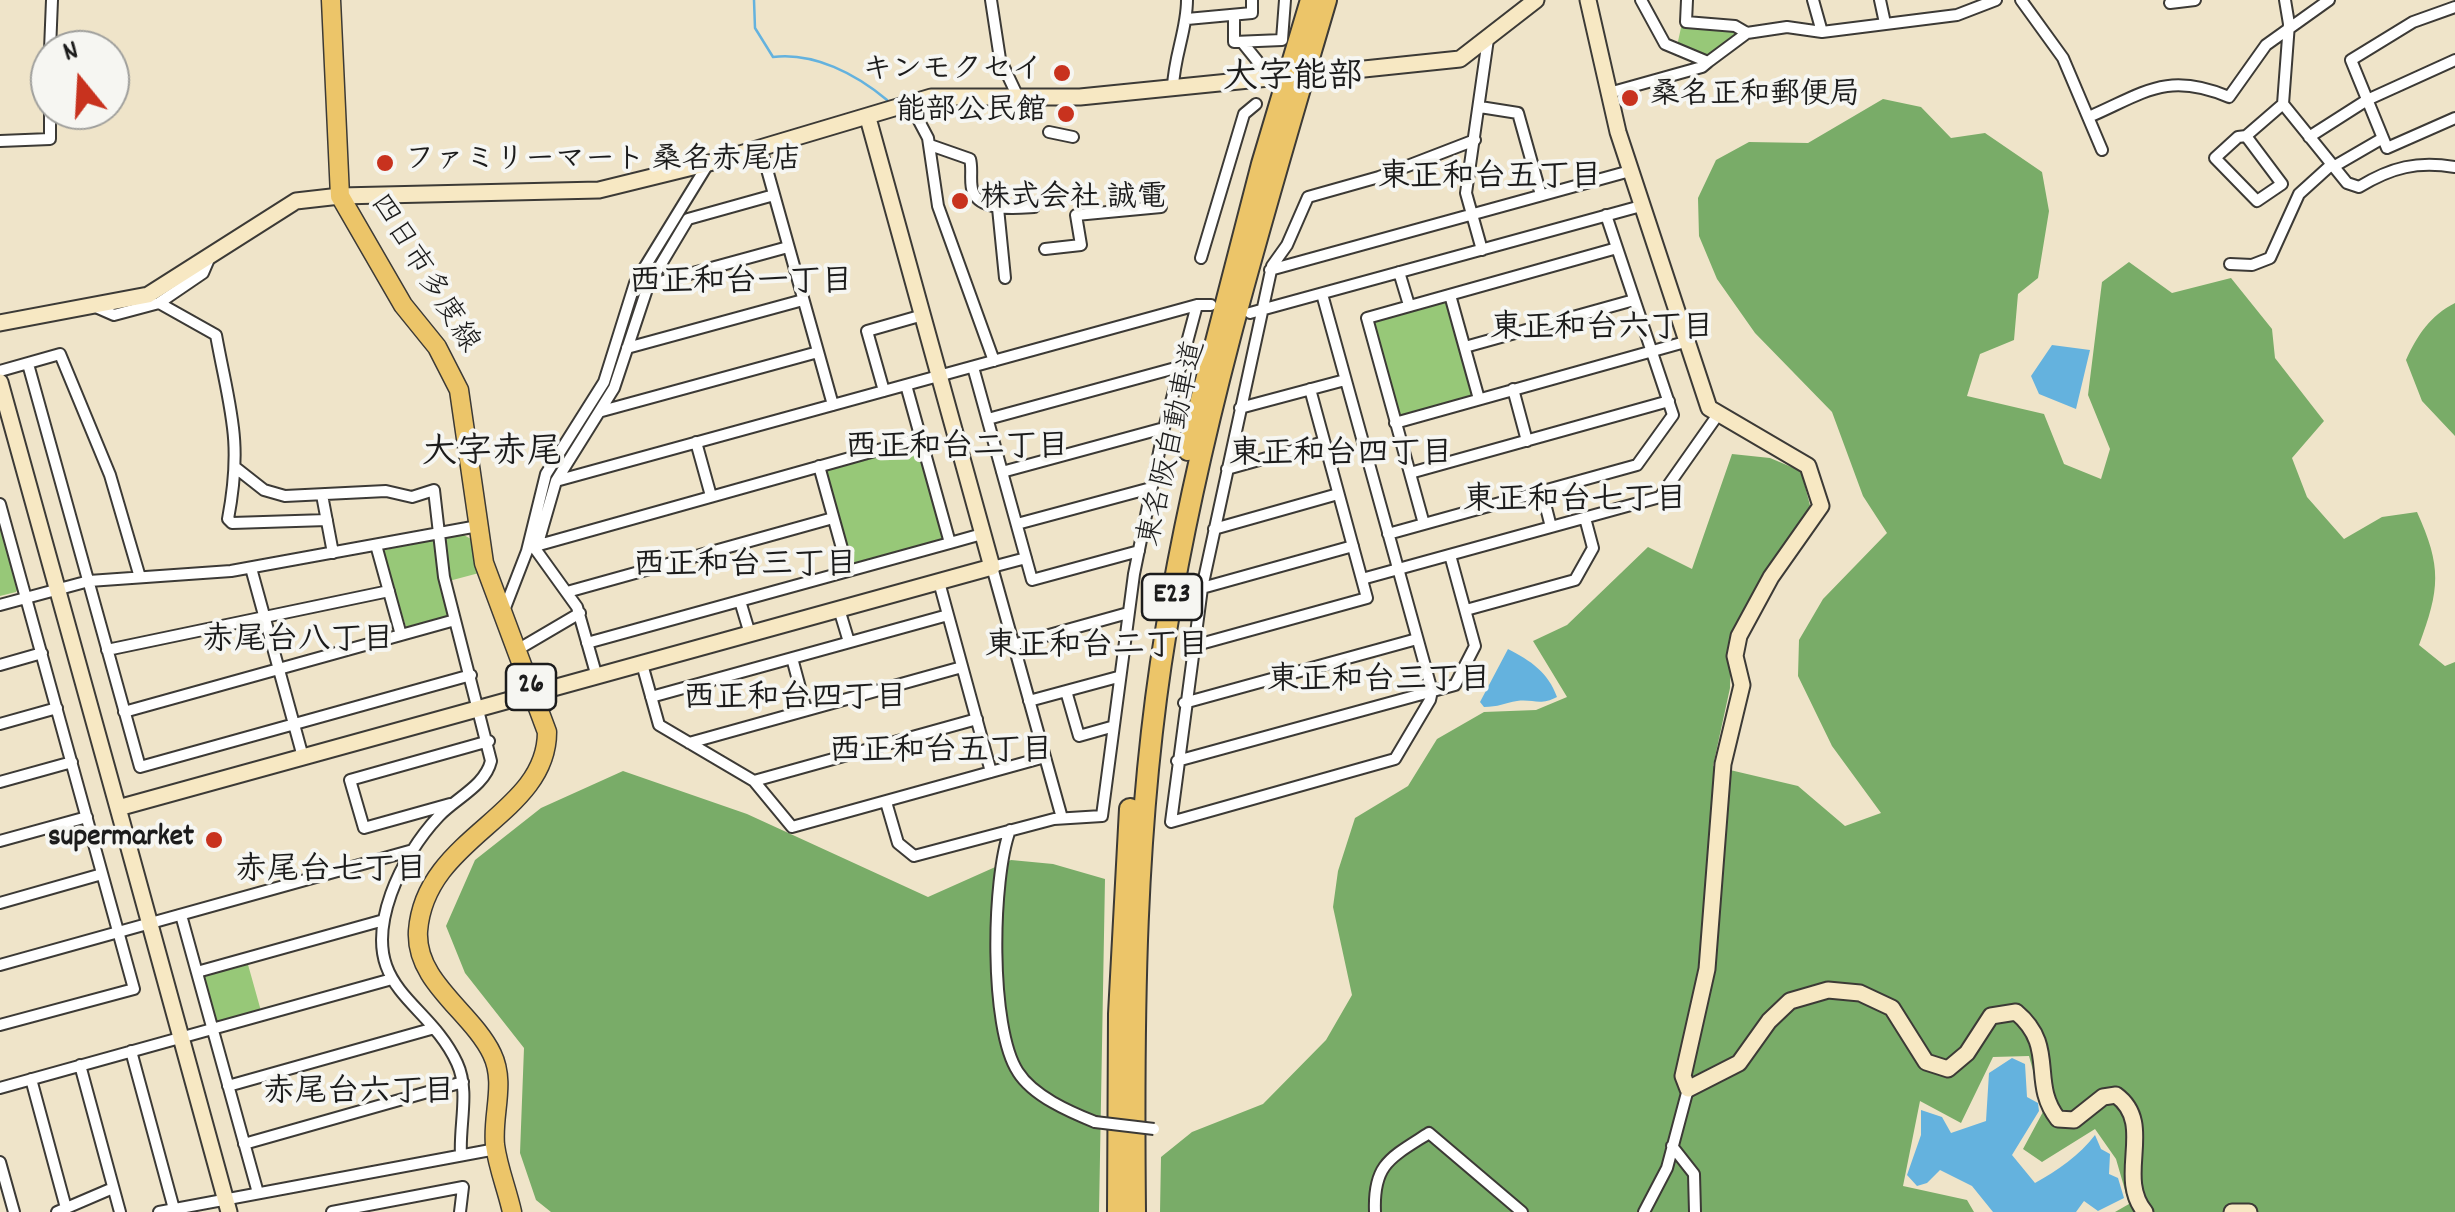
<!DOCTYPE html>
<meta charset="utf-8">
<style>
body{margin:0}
#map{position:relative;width:2455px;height:1212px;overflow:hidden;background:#efe4c9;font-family:Dekko,sans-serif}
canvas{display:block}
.north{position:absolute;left:30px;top:30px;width:100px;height:100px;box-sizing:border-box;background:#f6f6f2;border:2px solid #9f9f9c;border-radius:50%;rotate:342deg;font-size:28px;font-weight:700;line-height:40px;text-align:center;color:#1c1c1c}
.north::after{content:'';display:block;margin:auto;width:35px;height:45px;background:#c8321e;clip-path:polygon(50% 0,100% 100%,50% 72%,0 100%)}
</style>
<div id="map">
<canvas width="2455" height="1212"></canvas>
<div class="north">N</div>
</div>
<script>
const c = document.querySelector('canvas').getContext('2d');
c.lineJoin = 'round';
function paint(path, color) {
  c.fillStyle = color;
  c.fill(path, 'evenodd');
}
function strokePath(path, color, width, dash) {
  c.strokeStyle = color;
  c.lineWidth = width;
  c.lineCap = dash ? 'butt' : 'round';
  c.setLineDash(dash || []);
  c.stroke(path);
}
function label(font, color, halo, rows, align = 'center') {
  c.font = font + ' Dekko,"Klee One",sans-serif';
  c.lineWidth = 8;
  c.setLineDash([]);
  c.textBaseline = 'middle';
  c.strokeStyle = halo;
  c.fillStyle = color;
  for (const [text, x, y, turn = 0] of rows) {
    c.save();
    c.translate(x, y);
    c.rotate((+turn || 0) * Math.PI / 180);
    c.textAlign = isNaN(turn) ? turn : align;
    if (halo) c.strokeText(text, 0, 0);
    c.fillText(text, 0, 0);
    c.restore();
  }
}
paint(new Path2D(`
 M1682,23L1744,32L1708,59L1677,46Z
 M1445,299L1475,394L1400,417L1371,323Z
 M916,443L945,538L851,564L825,471Z
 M0,518L19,586L16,592L0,596Z
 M462,534L471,539L479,573L449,581L444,539Z
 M433,538L450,615L407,630L382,551Z
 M247,961L261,1011L214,1022L202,976Z`), '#97c878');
paint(new Path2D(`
 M1883,99L1921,107L1951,138L1985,133L2042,172L2049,211L2038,278L2018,294L2014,340L1980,354L1967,396L2044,414L2064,464L2101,479L2110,449L2088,395L2102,282L2129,262L2172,293L2231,278L2272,329L2275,358L2324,421L2292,458L2307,497L2344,539L2382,517L2417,512C2442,567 2440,589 2419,645L2445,666L2455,662V1212H2115L2129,1204L2116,1159L2095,1129L2042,1162L2023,1149L2044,1110L2029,1056L1993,1057L1961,1123L1920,1101L1903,1186L1967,1200L1974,1212H1160L1161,1157L1192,1132L1263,1104L1326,1040L1352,995L1333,907L1338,871L1355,818L1408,786L1437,739L1484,712L1536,710L1567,697L1533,641L1567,625L1648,547L1692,569L1732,454L1770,458L1801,471L1812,513L1731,644L1730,688L1713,766L1798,786L1845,826L1881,813L1832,746L1798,676L1799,640L1823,599L1887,533L1863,496L1832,412L1755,333L1717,279L1699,236L1698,198L1716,160L1749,142L1808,143Z
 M2455,303V436L2422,401L2406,360C2418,334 2430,316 2455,303Z
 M623,771L747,814L928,897L1011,860L1053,864L1105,879L1099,1212H551L536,1200L520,1153L524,1048L465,973L446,926L475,860L541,808Z`), '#79ac68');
paint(new Path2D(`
 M2052,345L2090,350L2076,409L2039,394L2031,376Z
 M1508,649C1531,661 1548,672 1557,697C1540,706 1534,699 1517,701C1505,703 1498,707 1484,707L1480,702Z
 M2012,1058L2025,1064L2027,1097L2038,1103L2039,1111L2012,1155L2035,1183C2057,1171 2080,1155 2095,1135L2101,1149L2110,1154L2109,1174L2118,1178L2124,1198L2098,1211L2084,1201L2076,1212H1993L1972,1186L1940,1170L1927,1183L1917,1186L1907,1175L1921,1135V1110L1942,1117L1951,1133L1986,1121L1989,1073Z`), '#64b2de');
strokePath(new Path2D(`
 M754,0L755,28L773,57C814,52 856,74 887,100`), '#64b2de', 2.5);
const street = new Path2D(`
 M991,0L1000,59L1018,97
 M1641,0L1665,44L1708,62L1747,33L1787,27L1822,32L1957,15L1996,0
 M1687,0L1686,22L1735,26L1747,33
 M1813,0L1822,32
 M1880,0L1885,23
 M2021,0L2063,58L2102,150
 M2285,0L2289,24L2283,104L2347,183L2359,187C2392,167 2417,161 2455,167
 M2170,3L2195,0
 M2455,7L2413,22L2351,60L2387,148L2455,118
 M1234,15V42L1282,40L1285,0
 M1187,19L1252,13V0
 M1242,42L1259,63
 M50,50L52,0
 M1173,87C1174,56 1187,30 1187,0
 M1609,93L1702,67L1708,62
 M910,104L928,138L938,206L994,361
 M1480,107L1518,113L1541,195
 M2091,116C2144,93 2167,71 2229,97L2266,45L2329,0
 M1049,132L1073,137
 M2246,136L2238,137L2215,158L2257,201L2282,184L2246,136L2283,104
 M2309,137L2367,100L2455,60
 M0,141L50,139V77
 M930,145L970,159C973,169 969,183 973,192C981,212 1017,208 1034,207
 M761,148L833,405
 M2333,167L2383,138
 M998,208L1005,278
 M1045,249L1081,245L1076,215L1161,207
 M1482,250L1466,193L1488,39
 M1201,258L1244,114L1256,104
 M209,259L203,273L159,303L216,335C230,411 243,440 228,519L232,523L327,520
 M2230,264L2252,265L2270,258L2299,194L2331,165
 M1270,270L1630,171
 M1399,272L1409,305
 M649,285L788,247
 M1322,294L1432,691L1430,700L1395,759L1171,822L1202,588L1272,266L1287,245L1308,197L1379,177L1475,140
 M1450,295L1479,399
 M98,308L114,315L159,303
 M1250,313L1641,206
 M1465,347L1634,300
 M627,348L803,300
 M28,364L140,767L471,675
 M973,367L1032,580L1139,551
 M0,371L60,354L110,475L139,574
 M1513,389L1527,441
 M884,391L867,331L923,315
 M1240,408L1345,380
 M602,411L818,352
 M988,419L1179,367
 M1395,423L1685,342
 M696,442L711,496
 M819,466L848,570
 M236,468L264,490L285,496L386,491L412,497L434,490L444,577L491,761C485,786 456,798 439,816C419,837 401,866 391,894C357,990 427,998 457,1063C470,1091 459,1125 461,1155
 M1227,469L1324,442
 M1002,472L1164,428
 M1410,473L1669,401
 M556,481L1197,305H1211
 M1542,492L1551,527
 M322,495L333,553
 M0,504L134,989L0,1025
 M1017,524L1151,488
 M1424,524L1367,318L1617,248
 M1214,529L1338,494
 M1388,534L1637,465L1673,415L1606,215
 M950,543L982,534
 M376,545L401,635
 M539,545L921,438
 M1026,558L992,567L1062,818
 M251,568L303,757
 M1362,579L1660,497L1717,416
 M939,582L991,772
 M1202,588L1353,546
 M567,592L833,518
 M740,601L750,634
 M0,605L89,581L231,571L478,526
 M839,609L849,642
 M1466,610L1575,580L1593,548L1585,518
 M503,613L527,551L546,474L604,382L635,283L708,164
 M587,643L950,543L906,385
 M1013,645L1128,613
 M1193,646L1367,598L1310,389
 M107,650L389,591
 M517,650L580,613
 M792,658L806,710
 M642,664L659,725L754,781L792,827L1045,757
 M0,665L42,653
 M597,677L577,607L536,550L556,481L614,388L648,286L688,219L774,195
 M1066,691L1079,736L1111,727
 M651,697L948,615
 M1029,701L1118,677
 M1184,703L1417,639
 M124,712L455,620
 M0,724L57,708
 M689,743L962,667
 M1177,761L1455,685L1475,646L1450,555
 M754,781L977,719
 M0,782L72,762
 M886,802L898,843L914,856L1054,819L1102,816L1134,574L1164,428L1197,305
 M450,804L364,828L350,780L489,741
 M1010,830C992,878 989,1028 1018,1072C1033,1096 1070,1112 1095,1122
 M0,841L87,817
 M0,903L102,874
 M181,915L258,1193
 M0,965L413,850
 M197,972L384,920
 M131,1051L174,1209
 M80,1065L120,1212
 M31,1079L66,1208
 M228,1086L431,1029
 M0,1088L392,979
 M244,1144L463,1082
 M1672,1146L1694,1174L1695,1212
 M0,1162L14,1212
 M57,1212L113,1188
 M159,1212L496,1149
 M332,1212L463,1187L460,1212
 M1375,1212C1373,1164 1390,1158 1429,1133L1522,1212
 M1644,1212L1667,1168L1688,1089`);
const secondary = new Path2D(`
 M1588,0L1618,132L1709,408L1808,466L1821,506L1771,577L1739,636L1735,656L1742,685L1723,764L1707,969L1683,1076L1688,1089L1739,1063L1769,1021L1790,1001L1828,990L1860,993L1892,1008L1926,1062L1948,1069L1967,1053L1991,1016L2016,1012C2058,1047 2029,1082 2058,1119L2074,1120L2103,1097L2116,1095C2156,1124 2115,1176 2145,1212
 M1316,74L1460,59L1536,0
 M0,323L148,295L296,201L340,196L599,190L713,162L931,97H1080L1279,77
 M0,382L118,808L992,567L868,118
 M118,808L229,1212
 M2232,1212H2249`);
const primary = new Path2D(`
 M331,0L340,196L403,305L437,347L459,390L484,563L547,732C547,816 425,836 418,931C415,982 472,1012 492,1054C506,1083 492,1114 495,1145C498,1168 507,1189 512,1212`);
const highway = new Path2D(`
 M1188,450L1262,164L1311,0
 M1118,1212L1119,1014L1130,809
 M1135,1212C1133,1018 1134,823 1166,631C1201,417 1265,208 1326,0`);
strokePath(street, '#3c3a36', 14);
strokePath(secondary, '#3c3a36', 19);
strokePath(primary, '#3c3a36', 21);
strokePath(highway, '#3c3a36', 24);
strokePath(street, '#fff', 10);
strokePath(secondary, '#f7e8c3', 15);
strokePath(primary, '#ecc569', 18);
strokePath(highway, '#ecc569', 20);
const streetBridge = new Path2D(`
 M1095,1122L1154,1129`);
strokePath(streetBridge, '#3c3a36', 14, []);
strokePath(streetBridge, '#fff', 10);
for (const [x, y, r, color] of [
 [1062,73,10,"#c8321e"],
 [1630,98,10,"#c8321e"],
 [1066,114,10,"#c8321e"],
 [385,163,10,"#c8321e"],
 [960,201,10,"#c8321e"],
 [214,840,10,"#c8321e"]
]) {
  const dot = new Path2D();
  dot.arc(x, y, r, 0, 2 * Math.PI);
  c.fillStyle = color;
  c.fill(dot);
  strokePath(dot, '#f6f6f2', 4);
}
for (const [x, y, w] of [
 [1172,597,60],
 [531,687,50]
]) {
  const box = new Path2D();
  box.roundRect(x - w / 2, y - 23, w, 46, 8);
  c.fillStyle = '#f6f6f2';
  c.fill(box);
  strokePath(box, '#1c1c1c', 2.5);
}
label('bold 28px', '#1c1c1c', null, [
 ["E23",1172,597],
 ["26",531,687]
]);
label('bold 30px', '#1c1c1c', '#f6f6f2', [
 ["キンモクセイ",1042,73],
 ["桑名正和郵便局",1650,98,"left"],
 ["能部公民館",1046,114],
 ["ファミリーマート 桑名赤尾店",405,163,"left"],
 ["株式会社 誠電",980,201,"left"],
 ["supermarket",194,840]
], 'right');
label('30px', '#1c1c1c', '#f6f6f2', [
 ["四日市多度線",422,275,58],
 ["東名阪自動車道",1175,444,-77]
]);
label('bold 32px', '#1c1c1c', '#f6f6f2', [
 ["東正和台五丁目",1490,181],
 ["西正和台一丁目",741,286],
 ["東正和台六丁目",1602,332],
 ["西正和台二丁目",957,451],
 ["東正和台四丁目",1341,458],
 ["東正和台七丁目",1575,504],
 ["西正和台三丁目",745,569],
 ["赤尾台八丁目",298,644],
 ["東正和台二丁目",1097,650],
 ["東正和台三丁目",1379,684],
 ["西正和台四丁目",795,702],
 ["西正和台五丁目",941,755],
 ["赤尾台七丁目",331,874],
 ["赤尾台六丁目",359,1096]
]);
label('bold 35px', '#1c1c1c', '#f6f6f2', [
 ["大字能部",1293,81],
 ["大字赤尾",492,456]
]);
</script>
